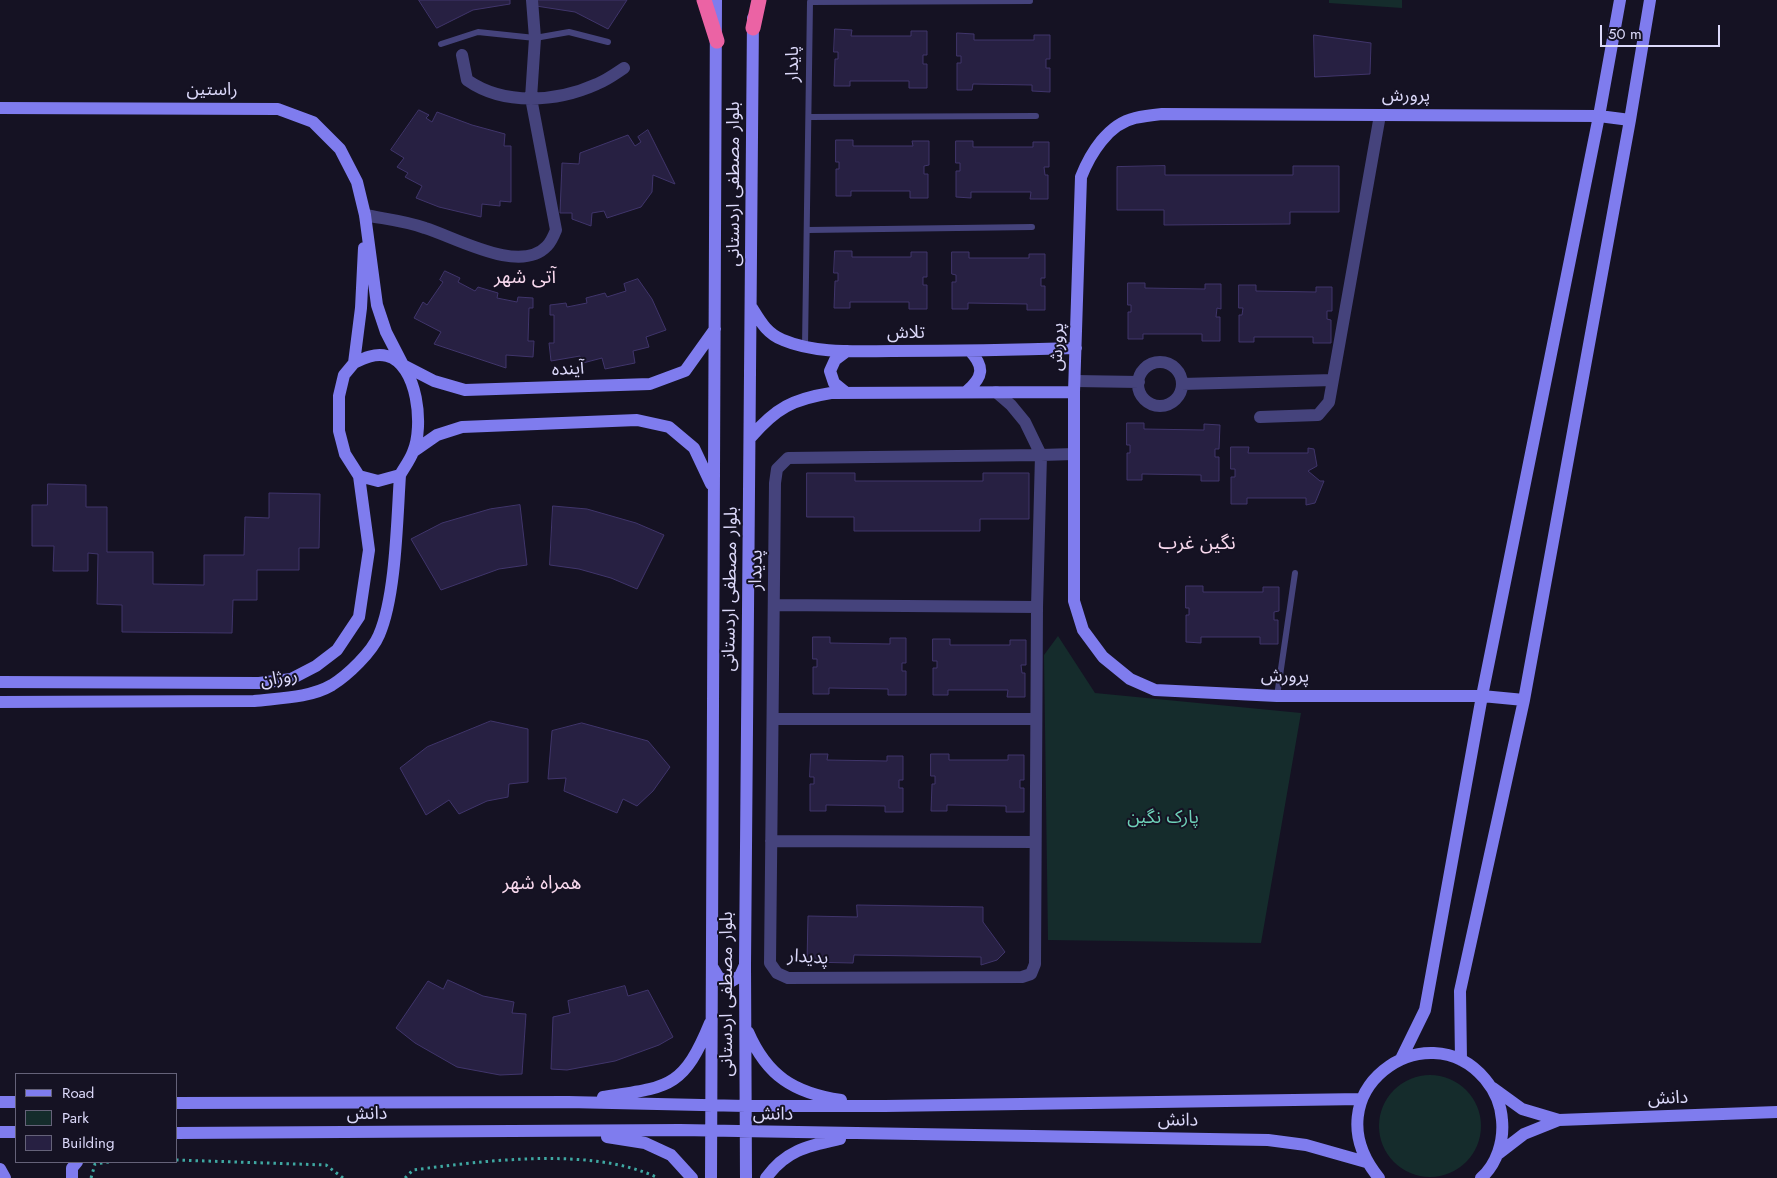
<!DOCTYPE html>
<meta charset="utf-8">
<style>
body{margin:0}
#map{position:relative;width:1777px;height:1178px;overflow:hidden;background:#151223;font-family:Jost,sans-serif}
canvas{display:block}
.legend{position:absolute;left:15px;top:1073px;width:162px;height:90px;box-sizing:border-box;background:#151223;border:1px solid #656279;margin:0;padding:6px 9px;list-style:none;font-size:15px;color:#dcd9fa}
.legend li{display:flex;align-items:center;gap:10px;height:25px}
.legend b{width:25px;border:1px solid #656279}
.scale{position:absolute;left:1600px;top:25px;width:120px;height:22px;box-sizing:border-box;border:2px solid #dcd9fa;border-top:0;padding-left:6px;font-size:15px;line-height:18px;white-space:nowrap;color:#dcd9fa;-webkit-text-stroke:4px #151223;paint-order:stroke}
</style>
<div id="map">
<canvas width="1777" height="1178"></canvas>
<ul class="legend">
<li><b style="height:6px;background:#7f7cee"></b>Road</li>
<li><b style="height:14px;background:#152c2c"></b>Park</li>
<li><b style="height:14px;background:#272042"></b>Building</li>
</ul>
<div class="scale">50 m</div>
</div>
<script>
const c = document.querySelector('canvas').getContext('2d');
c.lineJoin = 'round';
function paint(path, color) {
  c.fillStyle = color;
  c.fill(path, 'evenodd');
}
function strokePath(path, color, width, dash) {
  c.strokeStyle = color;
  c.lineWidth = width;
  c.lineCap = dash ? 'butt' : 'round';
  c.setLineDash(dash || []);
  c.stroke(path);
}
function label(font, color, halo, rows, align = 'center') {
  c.font = font + ' Jost,"Noto Sans Arabic",sans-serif';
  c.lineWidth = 4;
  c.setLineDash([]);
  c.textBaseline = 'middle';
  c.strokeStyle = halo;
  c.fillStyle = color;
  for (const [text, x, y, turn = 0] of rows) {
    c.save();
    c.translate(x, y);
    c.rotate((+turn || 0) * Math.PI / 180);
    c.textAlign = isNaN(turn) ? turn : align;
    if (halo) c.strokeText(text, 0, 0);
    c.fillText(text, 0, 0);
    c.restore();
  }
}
paint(new Path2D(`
 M1329,0H1402V8L1329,3Z
 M1058,636L1095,693L1301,713L1261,943L1048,940L1044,655Z
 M1379 1126a51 51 0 1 1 102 0a51 51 0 1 1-102 0Z`), '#152c2c');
const building = new Path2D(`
 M419,0H510V4L473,10L437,28Z
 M536,0H627L608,29L575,12L536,6Z
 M835,29L852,30L851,36H911V31H927V55H923V64H927V88H909V81H850V86H834L835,59H838V52H834Z
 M957,33L974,34V40H1034V35H1050V59H1046V68H1050V92L1032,91V85L973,84L972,90H957V63H961V56H957Z
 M1314,35L1371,43L1370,74L1315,77Z
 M419,110L429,115L426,118L432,122L437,112L472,125L505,134L504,146H511V202L500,201V206L482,204L481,217L439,207L416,198L422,186L405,177L408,173L397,167L404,158L391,150Z
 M648,130L675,184L653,175L652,192L641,207L607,218L604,211L592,213L591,226L572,219V213H560L562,163L579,164L580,153L628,135L635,146L641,142L638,137Z
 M836,140H853V146H913L912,141H929V165L924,166V174H928V198H910V191H851V196H836V169H839V162H836Z
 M956,141H973V147H1033V142H1049V167H1044L1045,175H1048V199H1030L1031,192H971V198L956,197V171H960V163H956Z
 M1165,166V175H1293V166H1339V212H1290V224L1164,225V210H1117V167Z
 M835,251H852V257H911V252H927V277H923V285H927V309H909V302H850V308H834L835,281H838V273H834Z
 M952,252H969V258H1029V254H1045V278H1041V286H1045V310H1027V304L968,303V309H952V282H956V275L952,274Z
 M445,271L460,278L458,282L475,291L478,287L498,293L497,298L517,302L518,297L533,298V308H529L528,341H534L533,357L506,355V368L434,344L441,332L414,318L423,302L427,305L443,282L440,280Z
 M638,279L652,299L666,330L646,337L649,347L633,351L635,363L605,369L602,358L583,363L580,356L551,361L549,343H554V315H550V305L566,303L567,307L587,303L586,298L605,293L607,297L626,291L624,284Z
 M1128,283H1145V288L1205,289V284H1221V309L1217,308L1216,317H1220V341H1202V334H1143V339H1128V312H1131V305H1128Z
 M1239,285H1256V291L1316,292V287H1332V311H1327V319L1331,320V343H1313V337H1254V342H1239V315H1242L1243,308H1239Z
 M1127,423H1144V429L1204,430V424L1220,425L1219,449H1215V457H1219V481H1201V475L1142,474V480H1127V453H1130V445H1127Z
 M1231,447H1249L1248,453H1308V448L1314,449L1317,466L1308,471L1320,481H1324L1315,503L1306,505V498H1247V504H1231V477H1235V469H1231Z
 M807,473H855V481H983V473H1029V519H980V531H854V517H807Z
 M48,484L86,485V507H107V552H153V584L204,585V555H244L245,517L269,518V493L320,494L319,548H299V570H257V600H233L232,633L122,632V605L97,604L98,554L88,553V571H53L54,546H32V505H47Z
 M520,505L527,565L499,569L441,590L411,539L442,523L490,509Z
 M553,506L587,509L636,523L664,535L637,589L611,578L579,569L550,565Z
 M1186,586H1203V592H1263V587H1279V611L1274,612V620H1278V644H1260V637H1201V643L1186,642V615H1189V608H1186Z
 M813,637H830V643L890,644V638H906V663H902V671H906V695H888V689L829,688V694H813V667H817V659H813Z
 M933,639H950V645H1010V640H1026V665H1021L1022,673H1025V697H1007L1008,690H948V695H933V668H937V661H933Z
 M491,721L528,729V782L509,784L508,797L487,801L459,814L449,800L426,815L400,768L427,747Z
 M582,723L648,741L670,767L653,791L637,806L623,799L617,813L564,791L566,778L548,779L552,731Z
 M811,754H828L827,760L887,761V756H903V780H899V788H903V812H885V806L826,805V811H810V784H814V777H810Z
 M931,754H949V760H1008V755H1024V780H1020V788H1024V812H1006V806L947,805V811H931L932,784H935V776H931Z
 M857,905L983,907V922L1005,952L997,960L981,965V957L854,955L853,963L807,962L808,916L857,917Z
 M448,980L483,996L514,1002L512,1013L526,1014L522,1074L500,1075L457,1067L415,1043L396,1028L428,981L443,989Z
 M625,986L628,996L648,990L673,1037L659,1045L615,1061L567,1070L551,1069L553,1017L570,1013L568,1001Z`);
paint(building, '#272042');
strokePath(building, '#40356b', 1);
strokePath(new Path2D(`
 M176,1160L326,1165L343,1178
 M91,1178L95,1164L109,1162
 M405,1178L413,1170C483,1161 593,1146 658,1178`), '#3fa8a2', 3, [2.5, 4]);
strokePath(new Path2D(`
 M441,44L478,32L535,38L569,32L608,42
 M809,117L1036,116
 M808,230L1032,227
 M805,346L810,2L1030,1
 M1277,696L1295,573`), '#45437c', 6);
strokePath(new Path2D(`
 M462,55L467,80C504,106 557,102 597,84C607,80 615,74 624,68
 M365,215C385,219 406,221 425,228C455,237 520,275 547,246C551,242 554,235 556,230L531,98L535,38L532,0
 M1138 384a22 22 0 1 1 44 0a22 22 0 1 1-44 0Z
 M1075,381L1139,382
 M1182,384L1333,380
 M996,392L1011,405L1025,422L1041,455L1037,607L1035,964L1031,974L1022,977L788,978L777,973L770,963L775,483L777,469L788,458L1041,455L1074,454
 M1260,417L1318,415L1329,402L1380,115
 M774,605L1037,607
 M773,719H1036
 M771,841L1035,842`), '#45437c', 12);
strokePath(new Path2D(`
 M0,108L278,109L313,122L340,149L357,182L365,215L377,305L386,332L403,365L434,381L465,390L650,384L685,371L715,329
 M752,308C760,321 767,334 783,340C816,354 857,351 892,351C954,351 1014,350 1076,348
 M354,363C364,358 375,353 387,356C418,364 424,427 413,452C410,460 404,468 400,475L378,481L359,476L345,454L339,431V396L344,375L354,363L361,308L364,248
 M967,391C983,377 985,367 970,351
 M845,392L834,383L830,371L835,360L847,351
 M751,437C776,408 793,399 831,393L1074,392
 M414,451L437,435L462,427L637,420L669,427L694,448L711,484
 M0,682L259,683L291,679L316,666L337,650L359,617L369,550L359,476
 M1524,700L1482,696H1277L1155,690L1130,679L1103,657L1083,630L1074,601V392L1081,177C1090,154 1108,124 1135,118C1144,116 1153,115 1162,114L1599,116L1630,120
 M0,702L254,701C279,698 310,698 332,685C348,675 372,652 379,635C396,596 397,519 400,475
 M713,968L719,978L730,982L740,976L745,965
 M748,1032C767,1076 794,1093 841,1100
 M1401,1059L1425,1010L1482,696L1599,116L1620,0
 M1461,1060L1460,991L1524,700L1630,120L1650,0
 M1493,1088L1522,1109L1559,1120L1777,1112
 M603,1097C668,1087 683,1089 710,1023
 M0,1102H16
 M176,1103L568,1102L746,1106H885L1362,1099
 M0,1132H16
 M176,1133L680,1130L1268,1140L1306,1145L1366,1162
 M607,1137L645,1143L671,1155L692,1178
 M1498,1154L1524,1134L1559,1120
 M0,1169L5,1178
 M72,1178V1168L77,1162
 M711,1178L716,0
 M746,1178L745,965L753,18
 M766,1178C786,1150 808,1146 840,1139
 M1379,1178C1309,1093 1426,1009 1485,1079C1495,1091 1501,1104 1502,1120C1504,1141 1497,1164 1481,1178`), '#7f7cee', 12);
strokePath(new Path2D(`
 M704,0L717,41
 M753,28L759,0`), '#eb63a4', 15);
label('18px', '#dcd9fa', '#151223', [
 ["پایدار",794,64,-90],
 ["راستین",212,91],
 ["پرورش",1406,97],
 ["بلوار مصطفی اردستانی",735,184,-90],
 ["تلاش",906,334],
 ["پرورش",1058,347,-88],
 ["آینده",568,370,-3],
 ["پدیدار",757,570,-89],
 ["بلوار مصطفی اردستانی",731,589,-89],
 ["پرورش",1285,677,1],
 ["روژان",279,679,-9],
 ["پدیدار",808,958,4],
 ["بلوار مصطفی اردستانی",728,994,-90],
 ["دانش",1668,1099,-2],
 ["دانش",367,1115],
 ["دانش",773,1115,1],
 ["دانش",1178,1121,1]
]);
label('18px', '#6ed1b8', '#151223', [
 ["پارک نگین",1163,819]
]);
label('19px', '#fadaef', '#151223', [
 ["آتی شهر",525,278],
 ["نگین غرب",1197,544],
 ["همراه شهر",542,884]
]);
</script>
